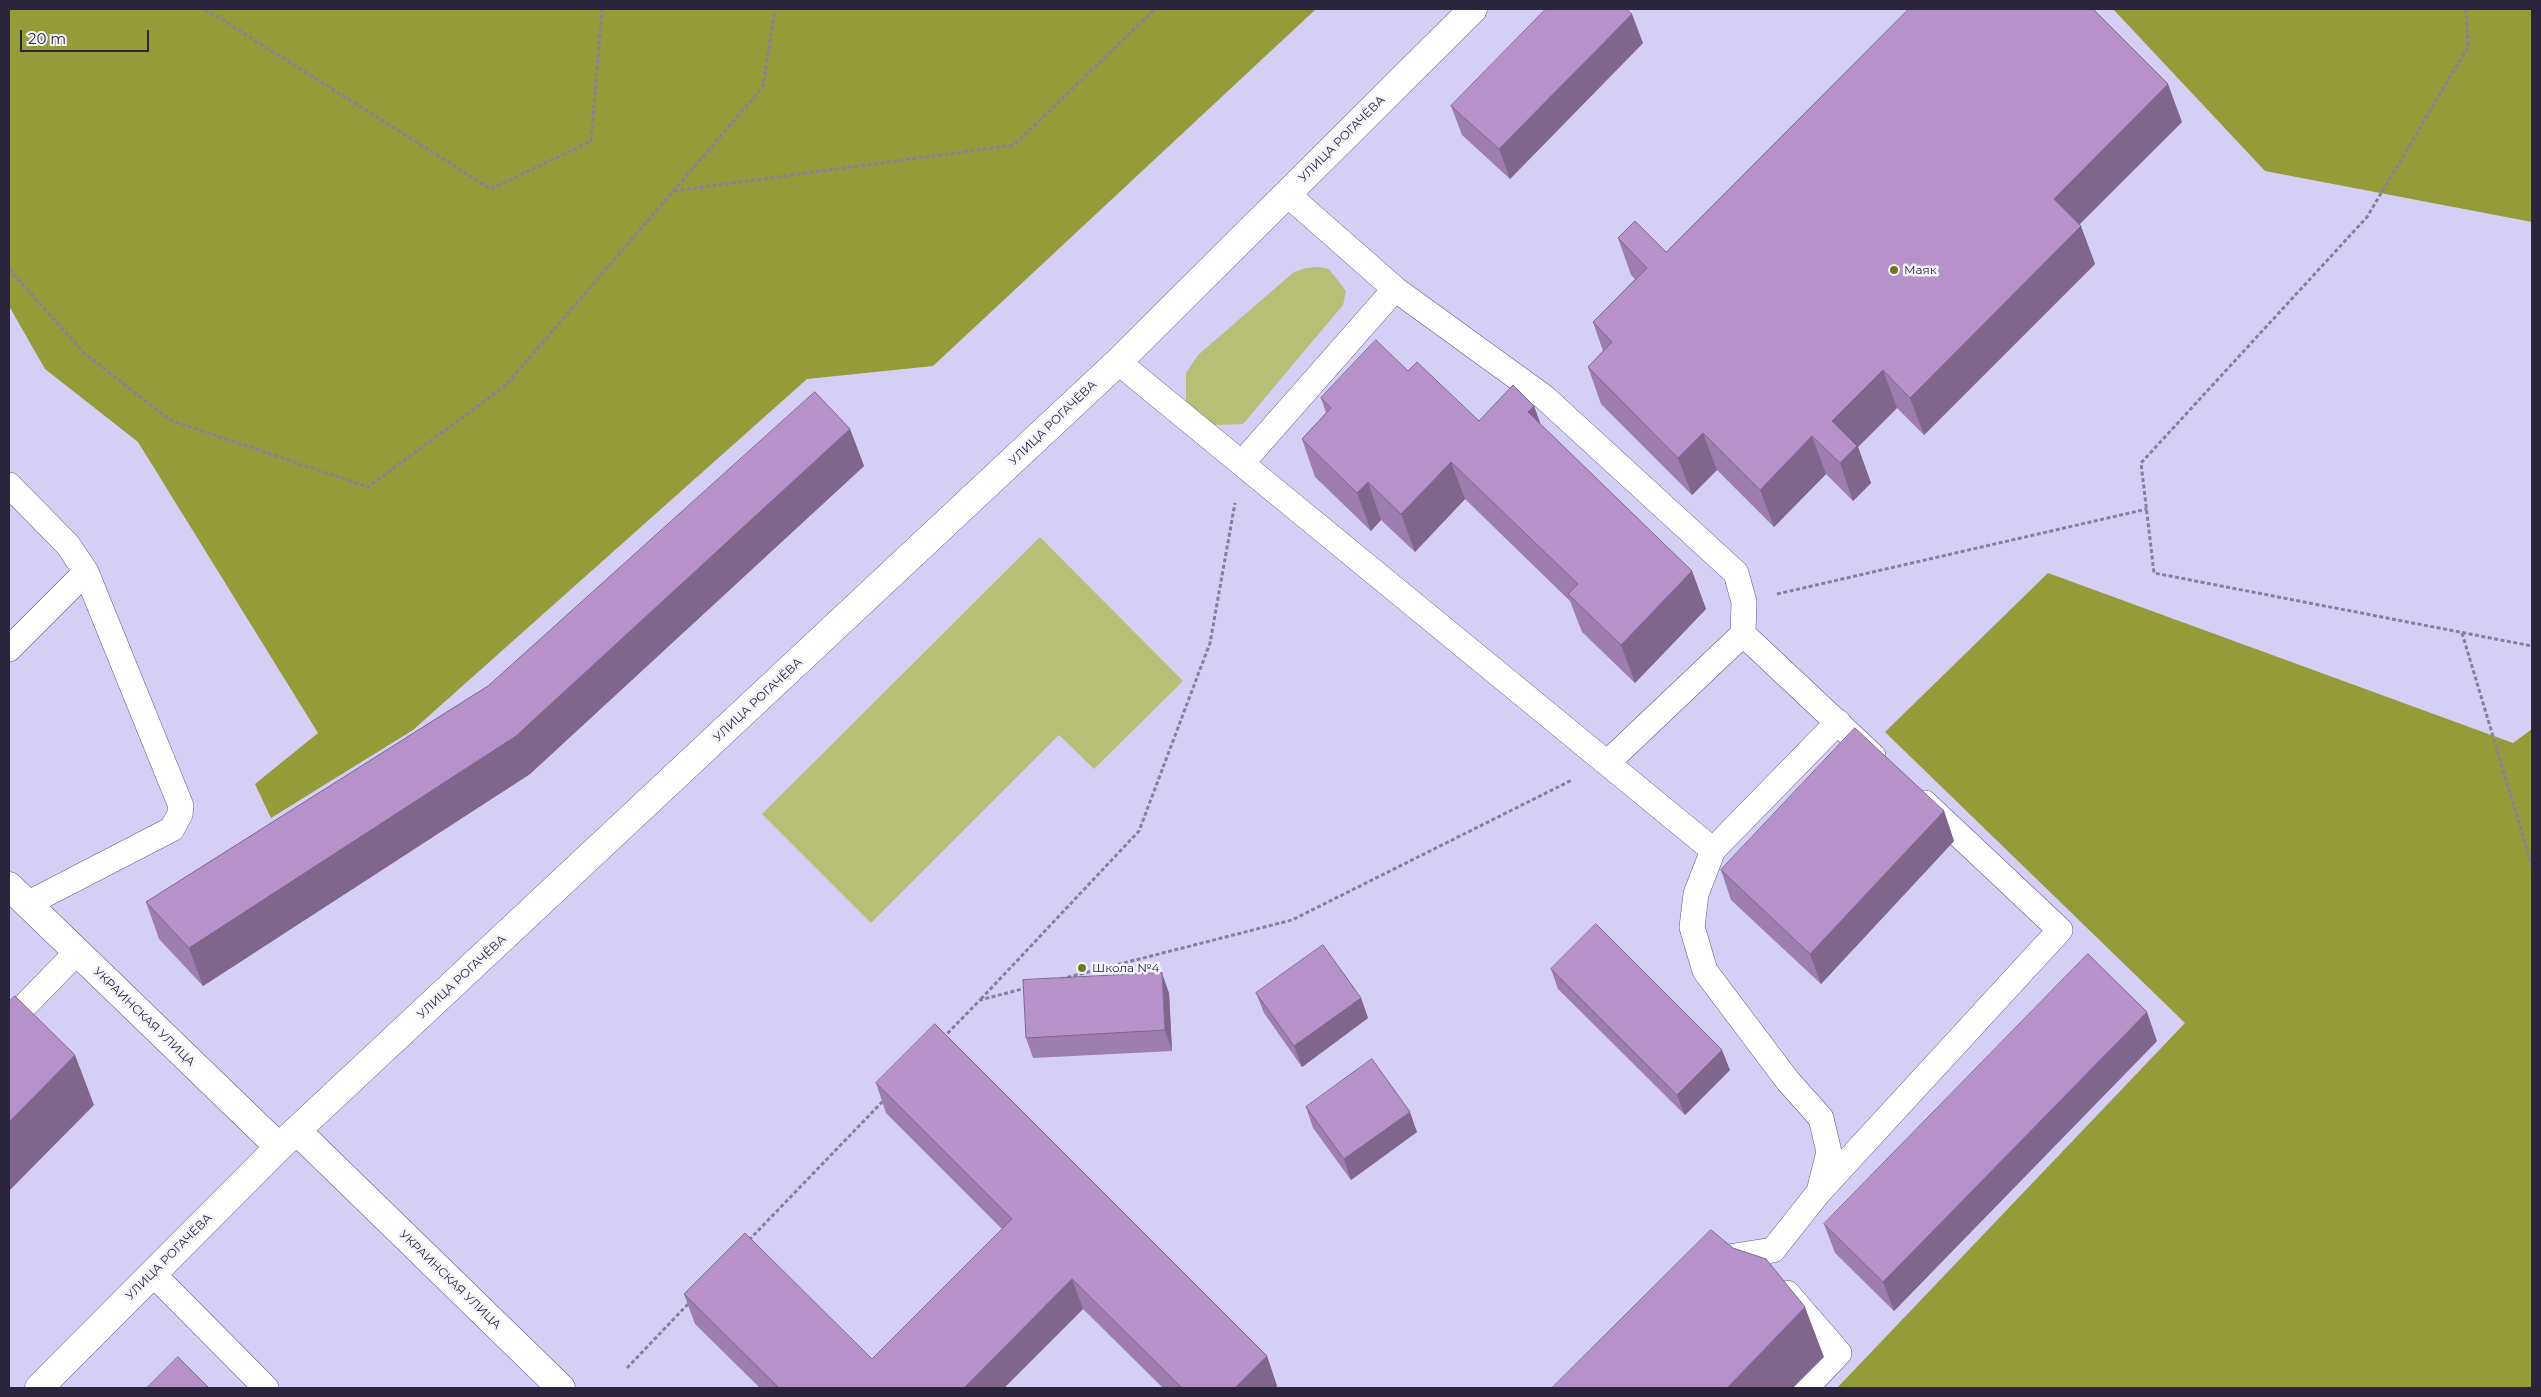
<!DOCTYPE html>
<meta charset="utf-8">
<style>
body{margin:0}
#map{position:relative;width:2541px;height:1397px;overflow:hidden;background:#d5cef5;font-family:Montserrat,sans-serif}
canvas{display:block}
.frame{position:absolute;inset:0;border:10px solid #2a243d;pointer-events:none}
.scale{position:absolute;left:20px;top:30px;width:129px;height:22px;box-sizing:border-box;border:2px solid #2a243d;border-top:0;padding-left:6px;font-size:15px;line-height:18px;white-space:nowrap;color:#2a243d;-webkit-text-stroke:4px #f5f4fb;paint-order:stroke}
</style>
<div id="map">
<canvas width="2541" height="1397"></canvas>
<div class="frame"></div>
<div class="scale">20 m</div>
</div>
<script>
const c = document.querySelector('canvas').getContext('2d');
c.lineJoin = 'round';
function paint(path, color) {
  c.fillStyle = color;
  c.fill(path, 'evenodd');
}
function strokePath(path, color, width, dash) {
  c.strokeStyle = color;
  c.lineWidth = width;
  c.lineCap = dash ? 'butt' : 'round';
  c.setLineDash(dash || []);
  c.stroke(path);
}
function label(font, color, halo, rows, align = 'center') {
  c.font = font + ' Montserrat,sans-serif';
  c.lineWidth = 5;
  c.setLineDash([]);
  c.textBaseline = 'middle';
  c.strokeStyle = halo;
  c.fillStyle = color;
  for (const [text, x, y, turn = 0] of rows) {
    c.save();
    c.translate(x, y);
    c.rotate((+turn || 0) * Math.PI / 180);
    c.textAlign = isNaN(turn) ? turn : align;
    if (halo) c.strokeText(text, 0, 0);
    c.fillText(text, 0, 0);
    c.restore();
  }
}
paint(new Path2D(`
 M1318,267L1329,269L1346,291L1343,305L1243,424L1214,425L1186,402V373L1198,355L1294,272L1306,268Z
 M1040,537L1183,681L1094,769L1059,735L871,923L762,814Z`), '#b7bf77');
paint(new Path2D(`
 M9,9H1316L933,366L807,379L413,730L271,818L255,784L318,733L138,442L45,369L9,306Z
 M2113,9H2532V222L2265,171Z
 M2048,573L2513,743L2532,729V1388H1837L2185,1023L1885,732Z`), '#949c3a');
const lane = new Path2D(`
 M1287,194L1395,289L1544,397L1736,573L1744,602L1743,634L1873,756
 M1118,362L1713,850L1696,894L1692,927L1705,971L1788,1081L1821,1118L1829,1152L1819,1192L1773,1250L1716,1259
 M1242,463L1395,289
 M9,485L68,545L86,572L181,806L180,814L172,829L27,904
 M9,649L86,572
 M1607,763L1743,634
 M1713,850L1838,722
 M9,1022L77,952
 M1820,1191L2060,930L1925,803
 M153,1274L266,1388
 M1787,1293L1839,1353L1806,1388`);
const street = new Path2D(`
 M9,886L279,1147
 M297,1131L561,1388
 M39,1388L279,1147L1118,362L1473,9`);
strokePath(lane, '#63568e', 26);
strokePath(street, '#63568e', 29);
strokePath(new Path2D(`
 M205,9L491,189L591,141L602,9
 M2466,9L2468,47L2367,217L2141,463L2154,573L2532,646
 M674,191L1014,145L1155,9
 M9,269L84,353L170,420L368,487L506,385L763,87L775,9
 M1777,594L2147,509
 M2462,633L2532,866
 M1061,979L1292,920L1572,780
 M981,999L1139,831L1210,643L1235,503
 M943,1038L980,1000L1026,988
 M749,1240L885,1099
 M627,1368L689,1303`), '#8680a0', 3, [4, 2.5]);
strokePath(lane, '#fff', 25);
strokePath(street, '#fff', 28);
paint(new Path2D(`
 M1643,43L1510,179L1462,135L1451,106Z
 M2182,122L2079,224L2095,264L1924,435L1897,408L1858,447L1871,483L1853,501L1826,474L1774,527L1717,470L1692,495L1601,404L1588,367L1603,351L1593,322L1635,279L1631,275L1618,238L1666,252Z
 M1408,371L1479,421L1534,406L1541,425L1692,571L1706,609L1635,683L1582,632L1570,601L1465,499L1415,552L1381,520L1371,531L1315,477L1302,439L1326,413L1321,398Z
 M850,429L864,466L530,774L203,986L159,939L146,902L488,686Z
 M1944,811L1954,841L1821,984L1731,900L1721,870Z
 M1551,969L1730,1070L1685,1115L1558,989Z
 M1169,993L1172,1051L1033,1058L1026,1038Z
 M1256,993L1361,998L1368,1018L1302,1067L1264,1013Z
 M2157,1041L1894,1311L1835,1253L1824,1224Z
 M876,1083L1267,1356L1277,1386L1275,1388H1163L1083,1309L1004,1388H760L695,1324L684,1294L872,1359L1002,1229L886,1113Z
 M1306,1107L1417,1132L1351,1180L1313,1128Z`), '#9d7eae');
paint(new Path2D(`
 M1632,14L1643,43L1510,179L1499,149Z
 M2168,84L2182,122L2068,236L2054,199Z
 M2081,226L2095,264L1924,435L1910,398Z
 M1883,370L1897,408L1858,447L1871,483L1853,501L1840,463L1832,421Z
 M1534,406L1547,444L1528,412Z
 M850,429L864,466L530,774L203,986L189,948Z
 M1703,433L1717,470L1692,495L1678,458Z
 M1812,436L1826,474L1774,527L1760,490Z
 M1451,462L1465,499L1415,552L1401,514Z
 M1368,482L1381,520L1371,531L1357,493Z
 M1692,571L1706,609L1635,683L1621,645Z
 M1944,811L1954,841L1821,984L1810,954Z
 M1162,973L1169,993L1172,1051L1165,1030Z
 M1361,998L1368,1018L1302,1067L1294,1046Z
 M2147,1012L2157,1041L1894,1311L1883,1282Z
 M1722,1050L1730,1070L1685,1115L1677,1095Z
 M75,1055L94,1105L9,1191V1122Z
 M1410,1112L1417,1132L1351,1180L1344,1159Z
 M1072,1279L1083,1309L1004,1388H964Z
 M1805,1307L1824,1357L1793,1388H1727Z
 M1267,1356L1277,1386L1275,1388H1235Z`), '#80668d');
const building = new Path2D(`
 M1546,9H1626L1632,14L1499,149L1451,106Z
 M1909,9H2093L2168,84L2054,199L2081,226L1910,398L1883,370L1832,421L1857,446L1840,463L1812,436L1760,490L1703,433L1678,458L1588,367L1612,342L1593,322L1647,268L1618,238L1635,221L1666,252Z
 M1376,340L1408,371L1417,362L1479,421L1513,385L1534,406L1528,412L1692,571L1621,645L1568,594L1578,584L1451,462L1401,514L1368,482L1357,493L1302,439L1331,408L1321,398Z
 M815,392L850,429L516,736L189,948L146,902L488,686Z
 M1855,728L1944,811L1810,954L1721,870Z
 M1596,924L1722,1050L1677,1095L1551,969Z
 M1323,945L1361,998L1294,1046L1256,993Z
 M2088,954L2147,1012L1883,1282L1824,1224Z
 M1162,973L1165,1030L1026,1038L1023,980Z
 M15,996L75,1055L9,1122V1002Z
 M935,1024L1267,1356L1235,1388H1182L1072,1279L964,1388H779L684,1294L745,1233L872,1359L1012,1219L876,1083Z
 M1372,1059L1410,1112L1344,1159L1306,1107Z
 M1711,1230L1733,1248L1766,1259L1805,1307L1727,1388H1552Z
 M178,1357L209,1388H147Z`);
paint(building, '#b792ca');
strokePath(building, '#80668d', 1);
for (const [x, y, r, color] of [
 [1894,270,5,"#717822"],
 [1082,968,5,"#717822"]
]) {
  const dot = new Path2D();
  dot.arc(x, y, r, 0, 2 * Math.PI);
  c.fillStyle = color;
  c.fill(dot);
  strokePath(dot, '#f5f4fb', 2);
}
label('12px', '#2a243d', '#f5f4fb', [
 ["УЛИЦА РОГАЧЁВА",1342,139,-45],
 ["УЛИЦА РОГАЧЁВА",1053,423,-44],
 ["УЛИЦА РОГАЧЁВА",758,700,-43],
 ["УЛИЦА РОГАЧЁВА",462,977,-43],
 ["УКРАИНСКАЯ УЛИЦА",144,1017,44],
 ["УЛИЦА РОГАЧЁВА",169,1257,-45],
 ["УКРАИНСКАЯ УЛИЦА",450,1280,44]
]);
label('12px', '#2a243d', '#f5f4fb', [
 ["Маяк",1904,270],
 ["Школа №4",1092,968]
], 'left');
</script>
